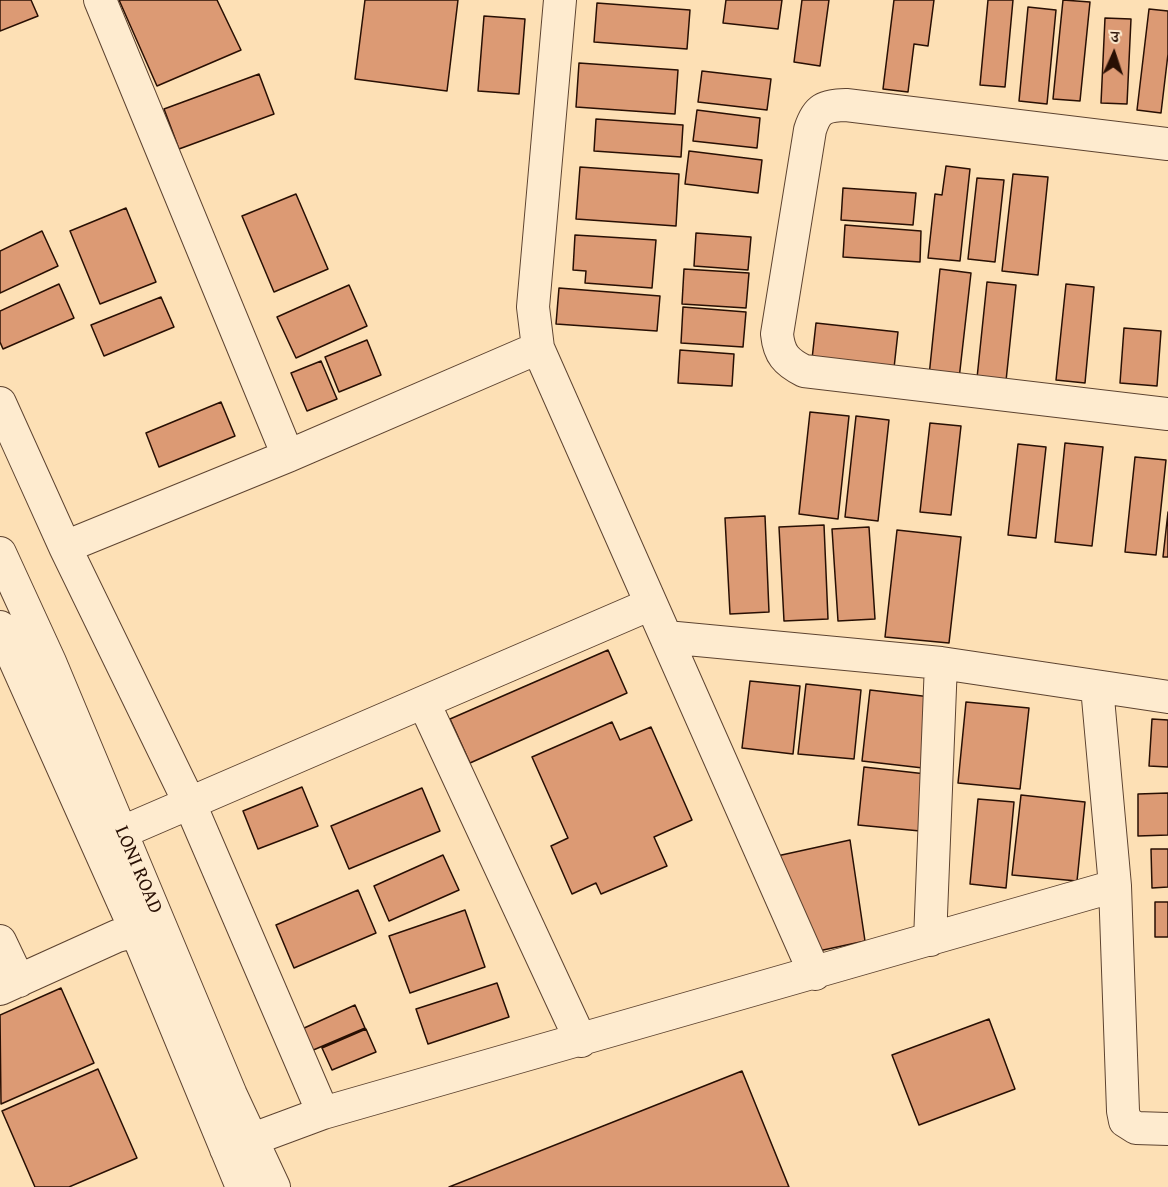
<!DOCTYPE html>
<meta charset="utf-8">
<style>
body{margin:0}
#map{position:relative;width:1168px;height:1187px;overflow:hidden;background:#fde0b5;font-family:"Gentium Book Plus","Noto Serif Devanagari",serif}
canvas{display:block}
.north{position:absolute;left:1084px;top:24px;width:60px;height:60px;-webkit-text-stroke:4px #feebcf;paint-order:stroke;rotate:3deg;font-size:16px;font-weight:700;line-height:24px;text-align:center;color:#280f03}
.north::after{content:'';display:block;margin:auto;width:21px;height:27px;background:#280f03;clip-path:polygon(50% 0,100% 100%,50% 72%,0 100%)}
</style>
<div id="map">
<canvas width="1168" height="1187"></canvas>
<div class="north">उ</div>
</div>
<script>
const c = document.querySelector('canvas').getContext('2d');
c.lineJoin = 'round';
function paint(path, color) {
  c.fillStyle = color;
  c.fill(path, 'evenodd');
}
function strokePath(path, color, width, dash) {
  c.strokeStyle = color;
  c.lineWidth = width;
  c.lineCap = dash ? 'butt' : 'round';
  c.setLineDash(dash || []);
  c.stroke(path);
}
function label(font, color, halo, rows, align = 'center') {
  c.font = font + ' "Gentium Book Plus",serif';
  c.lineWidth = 5;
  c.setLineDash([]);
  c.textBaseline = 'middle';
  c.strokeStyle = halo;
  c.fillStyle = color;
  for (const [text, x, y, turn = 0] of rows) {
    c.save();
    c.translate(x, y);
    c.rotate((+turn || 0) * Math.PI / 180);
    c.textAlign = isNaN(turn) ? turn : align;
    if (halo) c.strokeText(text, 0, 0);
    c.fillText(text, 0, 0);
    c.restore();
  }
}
const building = new Path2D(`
 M0,0H31L38,16L0,31Z
 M119,0H217L241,50L157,86Z
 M365,0H458L447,91L355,79Z
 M726,0H782L778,29L723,23Z
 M802,0H829L820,66L794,62Z
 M894,0H934L928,46L914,44L908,92L883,89Z
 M988,0H1013L1005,87L980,85Z
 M1063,0L1090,2L1080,101L1053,99Z
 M597,3L690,10L687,49L594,42Z
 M1028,7L1056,10L1047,104L1019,101Z
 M1149,9L1168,11V54L1161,113L1137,110Z
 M484,16L525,19L519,94L478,91Z
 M1105,18L1131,19L1127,104L1101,103Z
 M579,63L678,70L675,114L576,107Z
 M702,71L771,79L767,110L698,102Z
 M259,74L274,114L179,149L164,109Z
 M697,110L760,118L757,148L693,141Z
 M596,119L683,125L681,157L594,151Z
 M689,151L762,160L758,193L685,184Z
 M946,166L970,169L960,261L928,258L935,194L942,195Z
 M580,167L679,174L676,226L576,219Z
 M1013,174L1048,177L1038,275L1002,271Z
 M977,178L1004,180L995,262L968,259Z
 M843,188L916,193L913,225L841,220Z
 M296,194L328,269L274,292L242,216Z
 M126,208L156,282L100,304L70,231Z
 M845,225L921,231L920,262L843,257Z
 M42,231L58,266L0,293V251Z
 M696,233L751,237L748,270L694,266Z
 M575,235L656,240L652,288L585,283L586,271L573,270Z
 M684,269L749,273L746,308L682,304Z
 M940,269L971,273L959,379L929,376Z
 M987,282L1016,285L1006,381L977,378Z
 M59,284L74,318L3,349L0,342V311Z
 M1066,284L1094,287L1085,383L1056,380Z
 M349,285L367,326L296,358L277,317Z
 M559,288L660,296L657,331L556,324Z
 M161,297L174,327L104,356L91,325Z
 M683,307L746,312L743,347L681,343Z
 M816,323L898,332L894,368L812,359Z
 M1124,328L1161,331L1157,386L1120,383Z
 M367,340L381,375L339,392L325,357Z
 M680,350L734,354L732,386L678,383Z
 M321,361L337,399L307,411L291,373Z
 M221,402L235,436L159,467L146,433Z
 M810,412L849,416L838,519L799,514Z
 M856,416L889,420L878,521L845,517Z
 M930,423L961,426L951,515L920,512Z
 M1065,443L1103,447L1092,546L1055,542Z
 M1018,444L1046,447L1036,538L1008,535Z
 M1135,457L1166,460L1156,555L1125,552Z
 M1168,512V557H1163Z
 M765,516L769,612L730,614L725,518Z
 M824,525L828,619L784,621L779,527Z
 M869,527L875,619L838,621L832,529Z
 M897,530L961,537L949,643L885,637Z
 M608,650L627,693L470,763L450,719Z
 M750,681L800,686L793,754L742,748Z
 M806,684L861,690L854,759L798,754Z
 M870,690L931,697L923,768L862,761Z
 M966,702L1029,708L1020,789L958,783Z
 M1152,719L1168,720V767L1149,766Z
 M612,722L620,740L651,727L692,820L654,837L667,866L601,894L596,883L572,894L551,846L568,838L532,757Z
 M864,767L926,774L920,831L858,825Z
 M302,787L318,826L258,849L243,811Z
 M422,788L440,831L349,869L331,826Z
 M1168,793V835L1138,836V794Z
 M1021,795L1085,802L1077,881L1012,875Z
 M978,799L1014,802L1006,888L970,884Z
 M850,840L865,941L814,952L777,856Z
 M1151,849H1168V887L1152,888Z
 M443,855L459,890L389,921L374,886Z
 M358,890L376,933L294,968L276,925Z
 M1155,902H1168V937H1155Z
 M465,910L485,967L410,993L389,936Z
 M497,983L509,1017L428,1044L416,1009Z
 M61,988L94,1063L1,1104L0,1015Z
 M355,1005L365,1028L311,1051L302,1029Z
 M989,1019L1015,1089L919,1125L892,1055Z
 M366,1029L376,1052L332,1070L322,1048Z
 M98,1069L137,1158L69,1187H35L2,1111Z
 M742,1071L789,1187H449Z`);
paint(building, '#dc9a74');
strokePath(building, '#280f03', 1.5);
const minor = new Path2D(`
 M100,0L288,456
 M560,0L533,307L538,348L815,974
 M1168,144L846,105C824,106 817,108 810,130L777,334C779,354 786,362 804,371L1168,414
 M0,403L65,547L190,804L323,1113
 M65,547L288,456L538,348
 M0,553L50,662L231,1095L274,1187
 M0,627L136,931L242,1187
 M666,637L941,663L1168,697
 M1097,687L1115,886L1123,1111L1125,1121L1136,1128L1168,1129
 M424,703L581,1041
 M104,840L651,604
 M930,940L941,663
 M0,941L19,981
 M0,989L117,936L136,931
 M226,1149L323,1113L1115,886`);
strokePath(minor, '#5d4330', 34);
strokePath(minor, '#feebcf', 32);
label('20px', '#280f03', '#feebcf', [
 ["LONI ROAD",138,870,67]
]);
</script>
